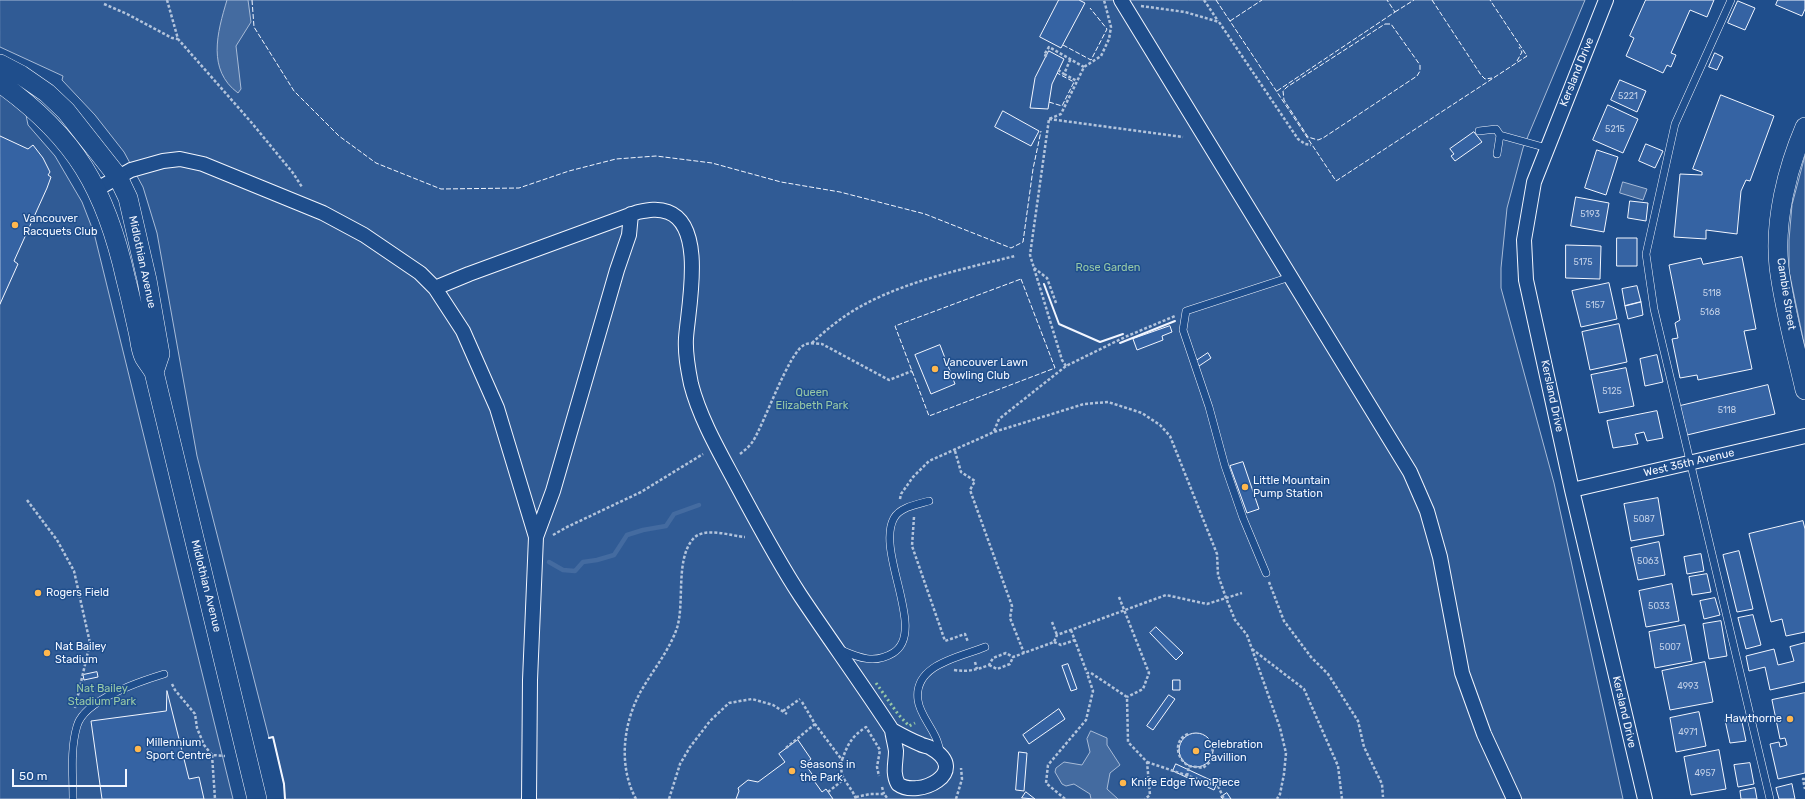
<!DOCTYPE html>
<style>
body{margin:0}
#map{position:relative;width:1805px;height:799px;overflow:hidden;background:#1f4e8c;font-family:Rubik,sans-serif}
canvas{display:block}
.scale{position:absolute;left:12px;top:769px;width:115px;height:18px;box-sizing:border-box;border:2px solid #f2f6ff;border-top:0;padding-left:5px;font-size:12px;line-height:14px;white-space:nowrap;color:#f2f6ff;-webkit-text-stroke:3px #1f4e8c;paint-order:stroke}
</style>
<div id="map">
<canvas width="1805" height="799"></canvas>
<div class="scale">50 m</div>
</div>
<script>
const c = document.querySelector('canvas').getContext('2d');
c.lineJoin = 'round';
function paint(path, color) {
  c.fillStyle = color;
  c.fill(path, 'evenodd');
}
function strokePath(path, color, width, dash) {
  c.strokeStyle = color;
  c.lineWidth = width;
  c.lineCap = dash ? 'butt' : 'round';
  c.setLineDash(dash || []);
  c.stroke(path);
}
function label(font, color, halo, rows, align = 'center') {
  c.font = font + ' Rubik,sans-serif';
  c.lineWidth = 3;
  c.setLineDash([]);
  c.textBaseline = 'middle';
  c.strokeStyle = halo;
  c.fillStyle = color;
  for (const [text, x, y, turn = 0] of rows) {
    c.save();
    c.translate(x, y);
    c.rotate((+turn || 0) * Math.PI / 180);
    c.textAlign = isNaN(turn) ? turn : align;
    if (halo) c.strokeText(text, 0, 0);
    c.fillText(text, 0, 0);
    c.restore();
  }
}
const built = new Path2D(`
 M0,0H1585L1523,148L1507,208L1501,268V288L1554,483L1623,799H285L284,784L273,737L269,738L197,456L157,233L143,187L124,152L95,115L62,80L63,76L0,47Z
 M0,94L26,115L28,125L55,156L82,202L94,233L233,799H0Z
 M1805,156V348L1789,271V240L1792,205Z`);
paint(built, '#305b95');
strokePath(built, '#a8bbd7', 1);
const water = new Path2D(`
 M227,0H248L251,22L236,46L241,89L238,93C207,70 217,33 227,0Z
 M1623,182L1647,189L1643,200L1620,193Z
 M1091,731L1107,738V745L1120,765L1110,773L1107,789L1118,799H1091L1090,794L1074,784L1066,786L1062,784L1055,772L1056,768L1064,762L1082,765L1090,752L1087,739Z`);
paint(water, '#446ba0');
strokePath(water, '#a8bbd7', 1);
strokePath(new Path2D(`
 M549,562L563,570L575,571L583,562L597,560L614,555L627,535L643,530L666,526L674,514L699,505`), '#446ba0', 4.5);
const building = new Path2D(`
 M1059,0H1079L1085,3L1061,48L1040,37Z
 M1646,0H1714L1707,17L1690,10L1671,53L1676,55L1671,67L1667,65L1663,73L1626,56L1634,38L1630,36Z
 M1778,0H1805V9L1802,16L1776,5Z
 M1738,1L1755,8L1745,30L1728,23Z
 M1049,51L1064,59L1052,84L1048,109L1030,108L1035,78Z
 M1715,53L1723,57L1717,70L1709,67Z
 M1620,80L1646,91L1637,112L1611,100Z
 M1721,95L1774,116L1750,181L1746,180L1741,191L1737,234L1706,230V239L1674,237L1680,174L1702,175V172L1693,169Z
 M1608,105L1638,119L1623,153L1593,140Z
 M1003,111L1039,131L1031,146L995,127Z
 M1474,132L1482,142L1455,161L1451,156L1454,154L1450,149Z
 M0,136L28,149L33,145L43,158L50,172L48,175L51,177L47,188L14,261L18,264L0,304Z
 M1646,144L1663,151L1655,168L1639,161Z
 M1597,150L1618,157L1606,195L1585,188Z
 M1576,197L1609,203L1604,232L1571,226Z
 M1630,201L1648,203L1646,221L1628,218Z
 M1617,238H1637V266H1617Z
 M1566,245L1601,246L1600,279L1566,278Z
 M1742,257L1756,329L1744,331L1752,369L1698,380L1697,375L1680,378L1672,339L1678,338L1675,323L1680,320L1669,265L1701,258L1703,264Z
 M1609,283L1617,319L1581,327L1572,291Z
 M1637,286L1641,302L1625,306L1622,289Z
 M1641,302L1643,315L1628,319L1625,306Z
 M1619,324L1627,362L1590,370L1582,332Z
 M1170,326L1172,332L1162,336L1163,340L1137,350L1133,339Z
 M940,345L955,384L931,394L915,355Z
 M1208,353L1211,358L1199,366L1196,361Z
 M1657,355L1663,382L1645,386L1640,359Z
 M1626,368L1634,406L1599,413L1591,375Z
 M1768,385L1775,414L1687,435L1680,406Z
 M1657,411L1663,438L1647,441L1644,432L1635,434L1638,444L1613,448L1607,421Z
 M1243,462L1259,509L1247,513L1230,466Z
 M1658,498L1664,535L1631,541L1624,504Z
 M1803,521L1805,529V632L1786,636L1782,619L1771,622L1749,534Z
 M1659,542L1665,575L1638,580L1631,548Z
 M1739,551L1753,609L1737,612L1723,555Z
 M1701,554L1704,571L1687,574L1684,557Z
 M1707,574L1711,592L1692,595L1689,577Z
 M1672,584L1679,621L1646,627L1639,591Z
 M1715,598L1720,615L1704,619L1700,601Z
 M1753,615L1761,645L1746,649L1738,618Z
 M1721,621L1727,656L1709,659L1703,624Z
 M1685,625L1692,661L1655,668L1649,632Z
 M1156,627L1183,653L1176,660L1150,633Z
 M1805,643V682L1770,690L1765,667L1749,671L1746,656L1774,649L1778,665L1794,661L1790,647Z
 M1705,662L1713,702L1670,710L1662,671Z
 M1068,664L1077,689L1071,691L1062,666Z
 M97,672L98,677L84,680L83,675Z
 M1173,680H1180V690H1173Z
 M167,691L189,779L199,777L204,799H102L91,721L166,711Z
 M1805,693V773L1778,779L1770,744L1779,742L1780,747L1787,745L1785,738L1780,739L1772,700Z
 M1169,695L1175,699L1153,730L1147,726Z
 M1059,709L1065,719L1029,744L1023,735Z
 M1699,712L1706,746L1676,752L1670,718Z
 M1741,717L1746,741L1730,743L1725,720Z
 M1179 750a17 17 0 1 1 34 0a17 17 0 1 1-34 0Z
 M798,740L811,759L805,764L814,777L812,778L822,792L826,789L833,799H736L739,791L738,788L748,780L758,782L785,762L779,754Z
 M1719,750L1726,789L1691,795L1684,757Z
 M1019,752L1027,753L1024,791L1016,790Z
 M1750,763L1754,784L1738,787L1734,765Z
 M1176,764L1217,783L1214,790L1173,771Z
 M1792,784L1795,799H1779L1776,788Z
 M1755,788L1757,799H1741L1740,791Z
 M1026,792L1035,799L1022,798Z
 M1227,793L1231,799H1223L1221,797Z`);
paint(building, '#3563a3');
strokePath(building, '#f2f6ff', 1);
const lane = new Path2D(`
 M1731,0L1675,124L1646,254L1654,309L1770,799
 M1479,131L1496,129L1500,135L1497,154
 M1500,135L1547,148
 M1266,573L1243,518L1225,466L1209,407L1183,330L1186,311L1290,277
 M841,650C859,658 875,664 893,653C928,632 875,552 894,518C900,507 918,504 929,501
 M941,754C939,748 938,741 935,736C930,725 919,712 918,700C913,664 961,657 985,647
 M73,799C73,775 70,750 77,726C84,700 141,681 164,674`);
const street = new Path2D(`
 M1121,0L1410,472L1427,511L1440,557L1462,673L1484,734L1514,799
 M1606,0L1534,182L1524,240L1526,280L1572,490L1645,799
 M97,189L131,170L163,161L180,159L203,164L323,213L364,235L420,273L435,288L463,331L497,408L536,537L530,680L529,799
 M435,288L469,274L638,212C648,210 658,208 668,212C706,226 688,308 686,338C685,354 688,369 691,384C700,419 720,453 737,485C757,522 777,560 800,595C830,640 862,684 892,730
 M1572,490L1805,436
 M536,537L553,491L617,270L629,235L631,214
 M892,730C901,735 910,740 920,744C923,746 928,746 931,748C972,772 918,799 898,784C892,773 896,762 896,751C895,744 893,737 892,730Z`);
const secondary = new Path2D(`
 M0,64L21,75L47,93L66,111L118,177L128,198L147,280L160,354L154,372
 M0,83C76,137 106,190 126,280C131,299 135,318 139,336C140,343 141,351 144,357C147,362 151,367 154,372L257,799
 M1805,127C1787,169 1774,221 1779,267C1784,309 1796,350 1805,390`);
strokePath(lane, '#f2f6ff', 8);
strokePath(street, '#f2f6ff', 16);
strokePath(secondary, '#f2f6ff', 20);
strokePath(new Path2D(`
 M167,0L178,39L251,122L293,173L302,187
 M1204,0L1218,21
 M104,4L127,14L172,38L178,39
 M1141,6L1185,12L1219,22L1298,139L1305,144L1311,145
 M1047,56L1044,55L1049,47L1084,67
 M1058,70L1064,74L1071,58
 M1064,74L1077,81
 M1049,119L1183,137
 M1034,268L1047,278L1056,303
 M812,343C828,328 847,313 867,303C911,280 967,268 1015,256
 M1066,366L1062,360L1030,255L1049,119L1061,114L1084,67L1101,56L1109,39L1111,27L1104,0
 M994,431L999,419L1066,366L1125,337L1175,316
 M955,451L961,472L975,481L970,490L1012,606L1010,618L1024,653
 M740,454C745,450 750,446 753,441C765,422 788,354 804,345C809,342 817,344 822,344L889,380L912,371
 M900,499L901,494L913,477L929,461L994,432L1084,404L1108,402L1142,413L1160,425L1170,436L1176,451L1217,554L1218,575L1226,598L1235,620L1247,635L1280,728L1286,753L1284,774L1280,794L1277,799
 M27,500L57,540L74,571L90,643L75,708
 M914,517L912,546L945,641L965,634L968,642
 M553,535L567,527L641,492L703,454
 M1269,582L1284,621L1311,657L1328,674L1358,721L1364,747L1382,784L1383,797
 M1119,597L1149,673L1143,689L1127,697
 M1052,622L1057,635
 M1071,630L1087,673H1091L1127,697L1128,742L1147,762L1150,795L1145,799
 M1054,642L1061,645L1075,640
 M1252,649L1304,689L1338,766L1342,799
 M975,662L977,669
 M989,665L997,669L1010,664L1013,657
 M954,670C968,672 976,670 989,665L993,658L1006,653L1013,657L1054,642L1057,635L1166,595L1207,604L1242,593
 M172,684L175,690L195,714L197,728L204,745L212,755L225,756
 M802,702L815,724L842,760C838,780 850,783 856,799
 M783,711L800,699
 M1188,734C1173,740 1176,759 1189,766
 M786,748L815,724
 M212,755L215,799
 M842,760C848,744 851,737 866,727L880,750L877,767L879,776
 M1147,762L1218,786L1224,799
 M1187,776L1189,766L1203,768L1212,760L1213,744
 M1805,779H1803L1805,789
 M882,787L884,794
 M828,792L843,780
 M856,797L870,794H884L888,799
 M636,799C618,766 623,723 641,691C653,670 669,651 677,628C685,602 675,560 693,539C704,526 731,536 745,537
 M669,799L680,764L690,747L710,721L729,703L752,699L773,705L787,714
 M956,799L962,779L961,768
 M1065,799L1046,783L1048,765L1086,720L1093,691L1087,673`), '#b3c4dc', 2.5, [3, 2]);
strokePath(lane, '#1f4e8c', 7);
strokePath(street, '#1f4e8c', 14);
strokePath(secondary, '#1f4e8c', 19);
strokePath(new Path2D(`
 M876,683L898,714L909,726L915,723`), '#97c8a6', 3, [2, 3]);
strokePath(new Path2D(`
 M252,0L254,27L294,91L339,136L376,163L441,189L519,188L569,171L616,159L656,156L712,163L781,182L840,192L925,214L1011,248L1023,242L1033,169L1041,131
 M1216,0L1336,181L1527,56L1490,0
 M1432,0L1481,75L1485,79L1492,78
 M1395,12L1414,0
 M1230,21L1262,0
 M1385,24H1391L1420,65V71L1417,76L1323,138L1318,140L1308,137L1284,100L1283,91L1287,87Z
 M1063,45L1091,60L1107,29L1090,8
 M1517,61L1522,52L1519,47
 M1277,91L1395,12L1387,0
 M1049,102L1062,106L1074,82L1057,73
 M1021,279L1055,368L929,416L895,326Z`), '#f2f6ff', 1, [5, 2]);
strokePath(new Path2D(`
 M1044,284L1059,324L1100,342L1123,334
 M1120,343L1175,321
 M269,738L273,737L284,784L285,799`), '#f2f6ff', 2);
for (const [x, y, r, color] of [
 [15,225,4,"#ffb74d"],
 [935,369,4,"#ffb74d"],
 [1245,487,4,"#ffb74d"],
 [38,593,4,"#ffb74d"],
 [47,653,4,"#ffb74d"],
 [1790,719,4,"#ffb74d"],
 [138,749,4,"#ffb74d"],
 [1196,751,4,"#ffb74d"],
 [792,771,4,"#ffb74d"],
 [1123,783,4,"#ffb74d"]
]) {
  const dot = new Path2D();
  dot.arc(x, y, r, 0, 2 * Math.PI);
  c.fillStyle = color;
  c.fill(dot);
  strokePath(dot, '#1f4e8c', 1.5);
}
label('9px', '#c3d1e8', null, [
 ["5221",1628,96],
 ["5215",1615,129],
 ["5193",1590,214],
 ["5175",1583,262],
 ["5118",1712,293],
 ["5157",1595,305],
 ["5168",1710,312],
 ["5125",1612,391],
 ["5118",1727,410],
 ["5087",1644,519],
 ["5063",1648,561],
 ["5033",1659,606],
 ["5007",1670,647],
 ["4993",1688,686],
 ["4971",1688,732],
 ["4957",1705,773]
]);
label('11px', '#f2f6ff', '#1f4e8c', [
 ["Kersland Drive",1577,72,-68],
 ["Midlothian Avenue",142,262,78],
 ["Cambie Street",1786,294,81],
 ["Kersland Drive",1552,396,78],
 ["West 35th Avenue",1689,463,-13],
 ["Midlothian Avenue",206,586,76],
 ["Kersland Drive",1624,712,77]
]);
label('11px', '#f2f6ff', '#1f4e8c', [
 ["Vancouver",23,219],
 ["Racquets Club",23,232],
 ["Vancouver Lawn",943,363],
 ["Bowling Club",943,376],
 ["Little Mountain",1253,481],
 ["Pump Station",1253,494],
 ["Rogers Field",46,593],
 ["Nat Bailey",55,647],
 ["Stadium",55,660],
 ["Hawthorne",1782,719,"right"],
 ["Millennium",146,743],
 ["Sport Centre",146,756],
 ["Celebration",1204,745],
 ["Pavillion",1204,758],
 ["Seasons in",800,765],
 ["the Park",800,778],
 ["Knife Edge Two Piece",1131,783]
], 'left');
label('11px', '#97c8a6', '#1f4e8c', [
 ["Rose Garden",1108,268],
 ["Queen",812,393],
 ["Elizabeth Park",812,406],
 ["Nat Bailey",102,689],
 ["Stadium Park",102,702]
]);
</script>
